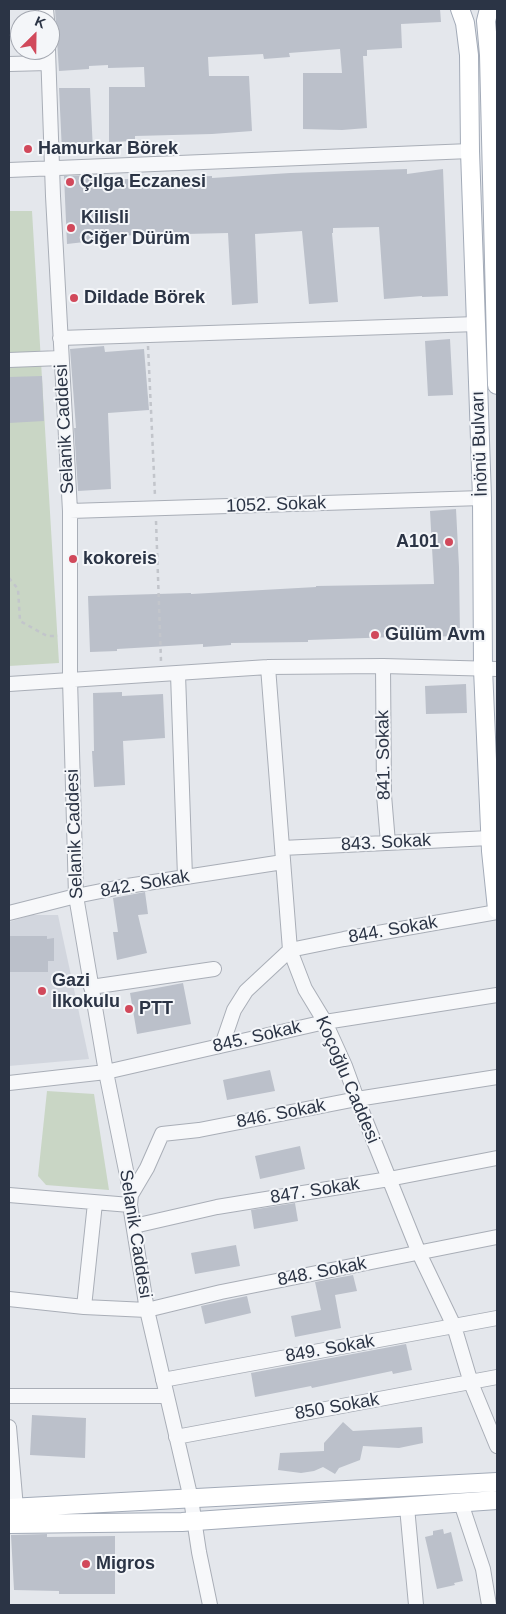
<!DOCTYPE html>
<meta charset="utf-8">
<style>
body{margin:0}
#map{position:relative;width:506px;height:1614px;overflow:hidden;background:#e4e7ec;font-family:Helvetica,sans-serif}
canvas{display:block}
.frame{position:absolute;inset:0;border:10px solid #2b3445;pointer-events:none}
.north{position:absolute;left:10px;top:10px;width:50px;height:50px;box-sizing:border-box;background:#f4f6f9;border:1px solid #a4a8b1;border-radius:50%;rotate:23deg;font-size:14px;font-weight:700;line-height:20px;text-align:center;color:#2b3445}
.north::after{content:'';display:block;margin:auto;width:18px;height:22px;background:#d1495b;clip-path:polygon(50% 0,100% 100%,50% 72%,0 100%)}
</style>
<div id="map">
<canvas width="506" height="1614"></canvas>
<div class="frame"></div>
<div class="north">K</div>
</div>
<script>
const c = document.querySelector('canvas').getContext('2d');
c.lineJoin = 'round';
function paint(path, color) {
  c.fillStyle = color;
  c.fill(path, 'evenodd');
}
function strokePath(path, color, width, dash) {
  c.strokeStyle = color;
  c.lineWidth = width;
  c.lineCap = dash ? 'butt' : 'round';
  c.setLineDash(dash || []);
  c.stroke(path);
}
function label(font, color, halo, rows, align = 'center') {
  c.font = font + ' Helvetica,sans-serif';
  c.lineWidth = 4;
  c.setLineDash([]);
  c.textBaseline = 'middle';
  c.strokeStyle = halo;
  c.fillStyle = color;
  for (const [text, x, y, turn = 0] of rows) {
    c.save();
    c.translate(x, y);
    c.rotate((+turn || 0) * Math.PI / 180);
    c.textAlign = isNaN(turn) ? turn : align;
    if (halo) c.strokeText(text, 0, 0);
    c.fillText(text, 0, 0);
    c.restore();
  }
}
paint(new Path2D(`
 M31,915H58L89,1059L9,1066V922Z`), '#d2d6de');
paint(new Path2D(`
 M9,211H32L59,663L9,666Z
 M47,1091L94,1094L109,1190L46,1185L38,1176Z`), '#c9d6c5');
paint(new Path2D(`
 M55,9H440L441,22L401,24L402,48L367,50V56H363L367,128L342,130L303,129V73H342L340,49L289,53L290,57L264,59L263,54L208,57L209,76H249L252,131L212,134L135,136V141L109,142V87H145L144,67L108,68V65L89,66V69L59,71Z
 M59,88H90L93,151L62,152Z
 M407,169V174L443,169L448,296L422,297V296L384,299L379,227L333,228V233H332L338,302L309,304L302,231L255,234L258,303L232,305L228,233L102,236V240L67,244L64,176L100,175V180L212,176V178L290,173Z
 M450,339L453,395L428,396L425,341Z
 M104,346L105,352L144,349L149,410L108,413L111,489L78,491L74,428H76L70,349Z
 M42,376L44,421L9,423V377Z
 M456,509L459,567L460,636L423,637V639H395V637L308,640V642L231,643V645L203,647V644L117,649V651L90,652L88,596L191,593V594L316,587V586L434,584L430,511Z
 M466,684L467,713L426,714L425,686Z
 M122,692V696L163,694L165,738L123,741L125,785L94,787L92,751H94L93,693Z
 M145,892L148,914L138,915L147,953L117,960L113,932H118L113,898Z
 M9,936H47V939L54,938V961H48V972H9Z
 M183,983L191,1024L137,1034L130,993Z
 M270,1070L275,1091L227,1100L223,1080Z
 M300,1146L305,1169L260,1179L255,1156Z
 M295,1203L298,1221L254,1229L251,1210Z
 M236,1245L240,1266L195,1274L191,1253Z
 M353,1275L357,1291L335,1295L341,1328L295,1337L291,1316L321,1310L315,1282Z
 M247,1296L251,1313L205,1324L201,1306Z
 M406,1344L412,1370L393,1374L392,1371L312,1388L311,1386L255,1397L251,1373Z
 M32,1415L86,1418L85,1458L30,1455Z
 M343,1422L353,1431L422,1427L423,1443L399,1448L363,1446L360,1460L339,1468L335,1474L323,1467L314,1471L301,1473L278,1470L280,1453L324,1451V1443Z
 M443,1529L444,1534L451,1532L463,1581L454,1583L455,1585L437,1589L425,1537L433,1535V1531Z
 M47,1534V1537L115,1536V1594H59V1591L14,1590L11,1535Z`), '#bbc0ca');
const minor = new Path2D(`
 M46,9L47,20
 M48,50L53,196L70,511V679L76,896L106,1072L131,1195L130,1205L147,1310L191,1499L199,1552L210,1605
 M9,64L48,63
 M9,170L470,151
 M60,338L477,324
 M9,360L61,358
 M70,511L482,498
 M383,666L384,795L388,843
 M268,667L290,950L305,989L325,1022L345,1066L357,1099L419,1253L454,1326L471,1383L497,1446
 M178,674L185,877
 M9,684L268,667L383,666L497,669
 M282,848L490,838
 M9,913L76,896L121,887L283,862
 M91,987L214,969
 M222,1045L234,1010L246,991L290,950L344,939L497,912
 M9,1083L106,1072L325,1022L497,995
 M9,1195L130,1205
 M131,1195L147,1168L162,1134L199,1130L357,1099L497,1077
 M134,1226L217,1207L389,1179L497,1158
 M9,1299L84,1307L147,1310L221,1292L497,1237
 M84,1307L95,1203
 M163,1380L497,1318
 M9,1396H167
 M9,1427L16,1508
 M176,1437L497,1377
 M461,1503L483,1569L489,1605
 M407,1507L416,1605`);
const major = new Path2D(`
 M460,9L465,23L469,55L470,151L482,498L483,669L491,851L497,909
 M489,9L486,21L489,55L497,385
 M9,1508L497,1482
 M9,1524L182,1522L497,1500`);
strokePath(minor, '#a9aeb7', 16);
strokePath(major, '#a3abb8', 20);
strokePath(new Path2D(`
 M148,346L155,496
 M156,521L161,661
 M9,578L18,589L20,621L47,636H58`), '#c2c5cb', 2.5, [4, 4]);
strokePath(minor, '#f7f8fa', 14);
strokePath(major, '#fff', 18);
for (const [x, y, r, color] of [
 [28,149,5,"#d1495b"],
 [70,182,5,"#d1495b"],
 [71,228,5,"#d1495b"],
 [74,298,5,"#d1495b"],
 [449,542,5,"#d1495b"],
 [73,559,5,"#d1495b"],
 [375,635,5,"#d1495b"],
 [42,991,5,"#d1495b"],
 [129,1009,5,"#d1495b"],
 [86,1564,5,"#d1495b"]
]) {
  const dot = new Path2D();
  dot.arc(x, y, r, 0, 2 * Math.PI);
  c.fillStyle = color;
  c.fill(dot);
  strokePath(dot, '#f4f6f9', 2);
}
label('bold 18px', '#2b3445', '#f4f6f9', [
 ["Hamurkar Börek",38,149],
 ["Çılga Eczanesi",80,182],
 ["Kilisli",81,218],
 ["Ciğer Dürüm",81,239],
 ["Dildade Börek",84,298],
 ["A101",439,542,"right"],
 ["kokoreis",83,559],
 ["Gülüm Avm",385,635],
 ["Gazi",52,981],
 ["İlkokulu",52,1002],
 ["PTT",139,1009],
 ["Migros",96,1564]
], 'left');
label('18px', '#2b3445', '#f4f6f9', [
 ["Selanik Caddesi",65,429,-93],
 ["İnönü Bulvarı",480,444,-92],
 ["1052. Sokak",276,505,-2],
 ["841. Sokak",384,755,-91],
 ["Selanik Caddesi",75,834,-92],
 ["843. Sokak",386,843,-3],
 ["842. Sokak",145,884,-10],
 ["844. Sokak",393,930,-10],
 ["845. Sokak",257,1037,-13],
 ["Koçoğlu Caddesi",347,1080,67],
 ["846. Sokak",281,1114,-11],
 ["847. Sokak",315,1191,-9],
 ["Selanik Caddesi",135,1234,81],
 ["848. Sokak",322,1272,-11],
 ["849. Sokak",330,1349,-10],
 ["850 Sokak",337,1407,-10]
]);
</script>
